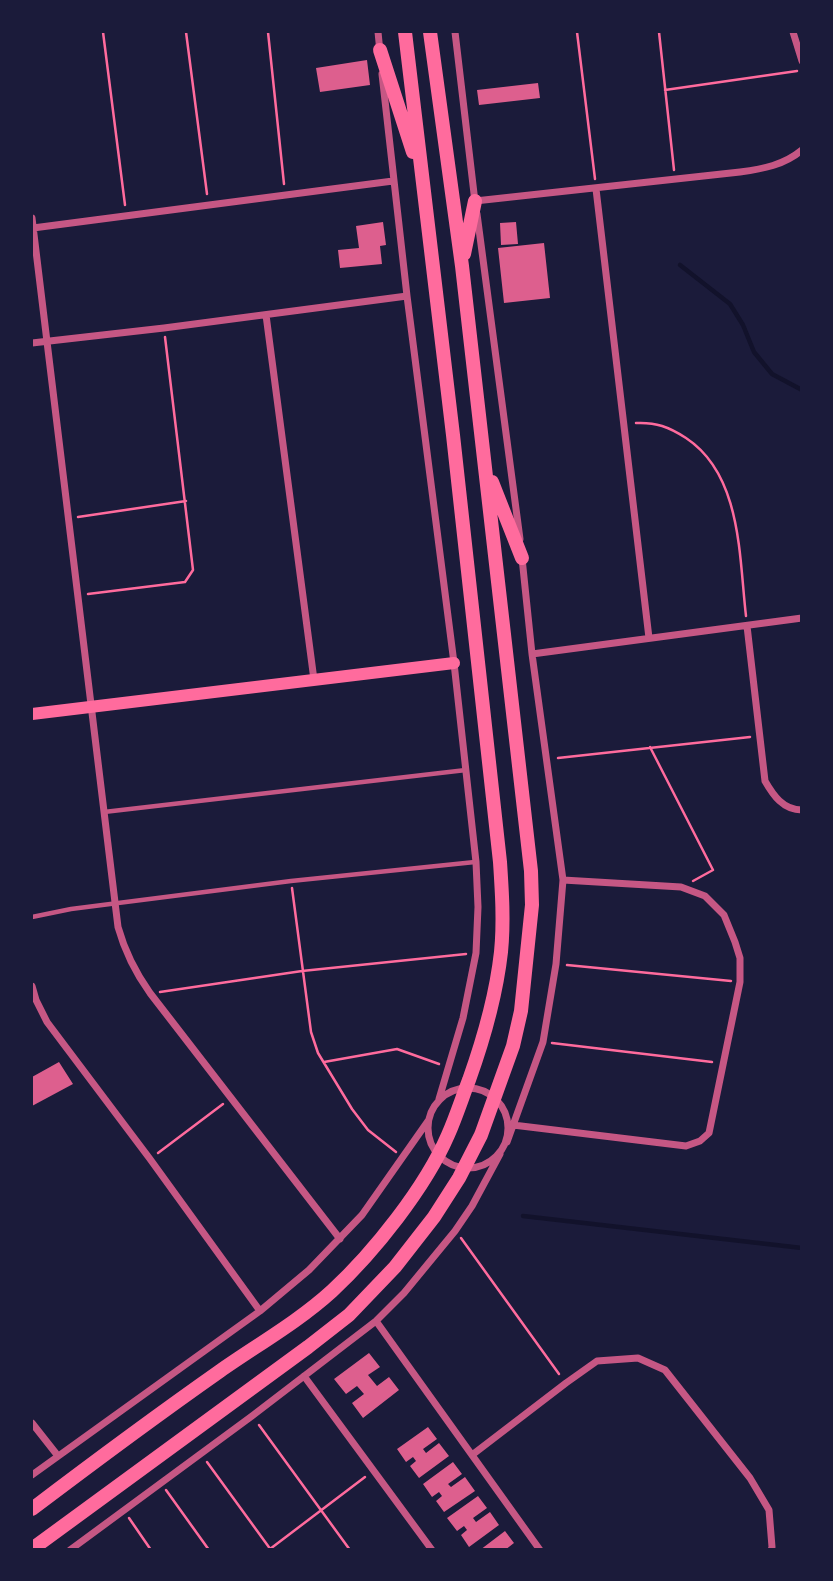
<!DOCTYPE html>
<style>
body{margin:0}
#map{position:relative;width:833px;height:1581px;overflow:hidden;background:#1b1b3a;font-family:"Fira Sans",sans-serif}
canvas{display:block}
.frame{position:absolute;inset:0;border:33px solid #1b1b3a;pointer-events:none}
</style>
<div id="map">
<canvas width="833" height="1581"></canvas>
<div class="frame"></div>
</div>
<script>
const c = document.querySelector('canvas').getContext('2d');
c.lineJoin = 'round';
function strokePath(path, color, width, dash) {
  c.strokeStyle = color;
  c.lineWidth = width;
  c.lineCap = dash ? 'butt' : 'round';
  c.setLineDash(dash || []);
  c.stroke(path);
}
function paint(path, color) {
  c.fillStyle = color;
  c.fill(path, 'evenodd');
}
strokePath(new Path2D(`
 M680,265L730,304L743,325L754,352L772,374L802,390
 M523,1216L802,1248`), '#12122b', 4.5);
paint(new Path2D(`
 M367,60L370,85L320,92L316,68Z
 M538,83L540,98L479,105L477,90Z
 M383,222L386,245L380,246L382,264L340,268L338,250L359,248L356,226Z
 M516,222L518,244L501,245L500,223Z
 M544,243L550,298L504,303L498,248Z
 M59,1062L73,1084L32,1106V1077Z
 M369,1353L380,1367L368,1375L377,1386L389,1377L399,1390L363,1418L352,1403L364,1394L357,1386L346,1394L334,1379Z
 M428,1427L437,1439L423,1449L426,1453L439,1443L449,1456L419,1478L410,1466L416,1461L413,1457L406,1462L397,1449Z
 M453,1462L462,1474L448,1484L451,1487L465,1477L475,1491L444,1512L436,1501L442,1496L439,1492L432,1497L423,1484Z
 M478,1496L487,1508L473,1518L476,1522L490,1512L499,1525L469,1547L461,1535L467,1530L464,1526L457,1531L447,1518Z
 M505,1531L514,1543L505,1550H480Z`), '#dd5f8e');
strokePath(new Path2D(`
 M103,32L125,205
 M186,32L207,194
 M268,32L284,184
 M577,32L595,179
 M659,32L674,170
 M665,90L797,71
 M636,423C656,422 669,427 686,438C742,475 739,557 746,616
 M78,517L186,501
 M88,594L185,582L193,570L165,337
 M650,747L713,870L693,881
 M558,758L750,737
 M292,888L311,1032L318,1053L352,1109L368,1130L396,1152
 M567,965L731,981
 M160,992L302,971L466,954
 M552,1043L712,1062
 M324,1062L397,1049L439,1064
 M158,1153L223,1104
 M461,1238L559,1374
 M259,1425L350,1550
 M207,1462L271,1550
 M166,1490L209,1550
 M129,1518L151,1550
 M270,1549L365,1477`), '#ff6b9d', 2.5);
strokePath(new Path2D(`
 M104,812L466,770
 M32,917L71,909L291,881L475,862`), '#c65784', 4.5);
strokePath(new Path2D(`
 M378,32L380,52
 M455,32L475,202
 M793,32L802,61
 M382,74L407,296L454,663L476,862L478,907L476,953L463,1018L439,1099
 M596,189L649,638
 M475,201L740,172C763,169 784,165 802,150
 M477,214L520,539
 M32,218L118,927C125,952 135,972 150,993L340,1239
 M33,228L393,181
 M266,315L314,680
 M32,343L164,328L407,296
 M747,626L765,781C773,795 783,810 802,810
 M532,654L802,618
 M32,986L36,1000L47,1022L150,1159L260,1311
 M428 1128a40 40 0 1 1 80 0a40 40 0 1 1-80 0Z
 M513,1125L686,1146L700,1141L709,1133L740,982V958L735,942L724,915L705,896L681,887L563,880
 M507,1142L543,1042L556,964L563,880L532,654L522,558
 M376,1321L540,1550
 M304,1376L432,1550
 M32,1423L58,1456
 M472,1455L566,1383L597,1361L638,1358L665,1370L750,1478L769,1510L772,1547L771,1550
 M32,1475L260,1311L309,1270L362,1215L428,1121
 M70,1550L252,1416L376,1321L404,1293L455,1231L472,1206L500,1154`), '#c65784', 7);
strokePath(new Path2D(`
 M32,714L454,663`), '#ff6b9d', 12);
strokePath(new Path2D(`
 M380,50L413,152
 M464,254L475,201
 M492,482L522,558
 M32,1509C94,1462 156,1416 220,1371C257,1345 298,1322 332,1291C374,1252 425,1188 448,1135C456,1117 462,1098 469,1080C484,1038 496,997 501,952C504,922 502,892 500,862L453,435L405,32
 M32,1549L308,1347L349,1315L395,1267L434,1217L459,1178L481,1135L513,1046L521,1011L532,905L531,871L462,266L430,32`), '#ff6b9d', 14);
</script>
